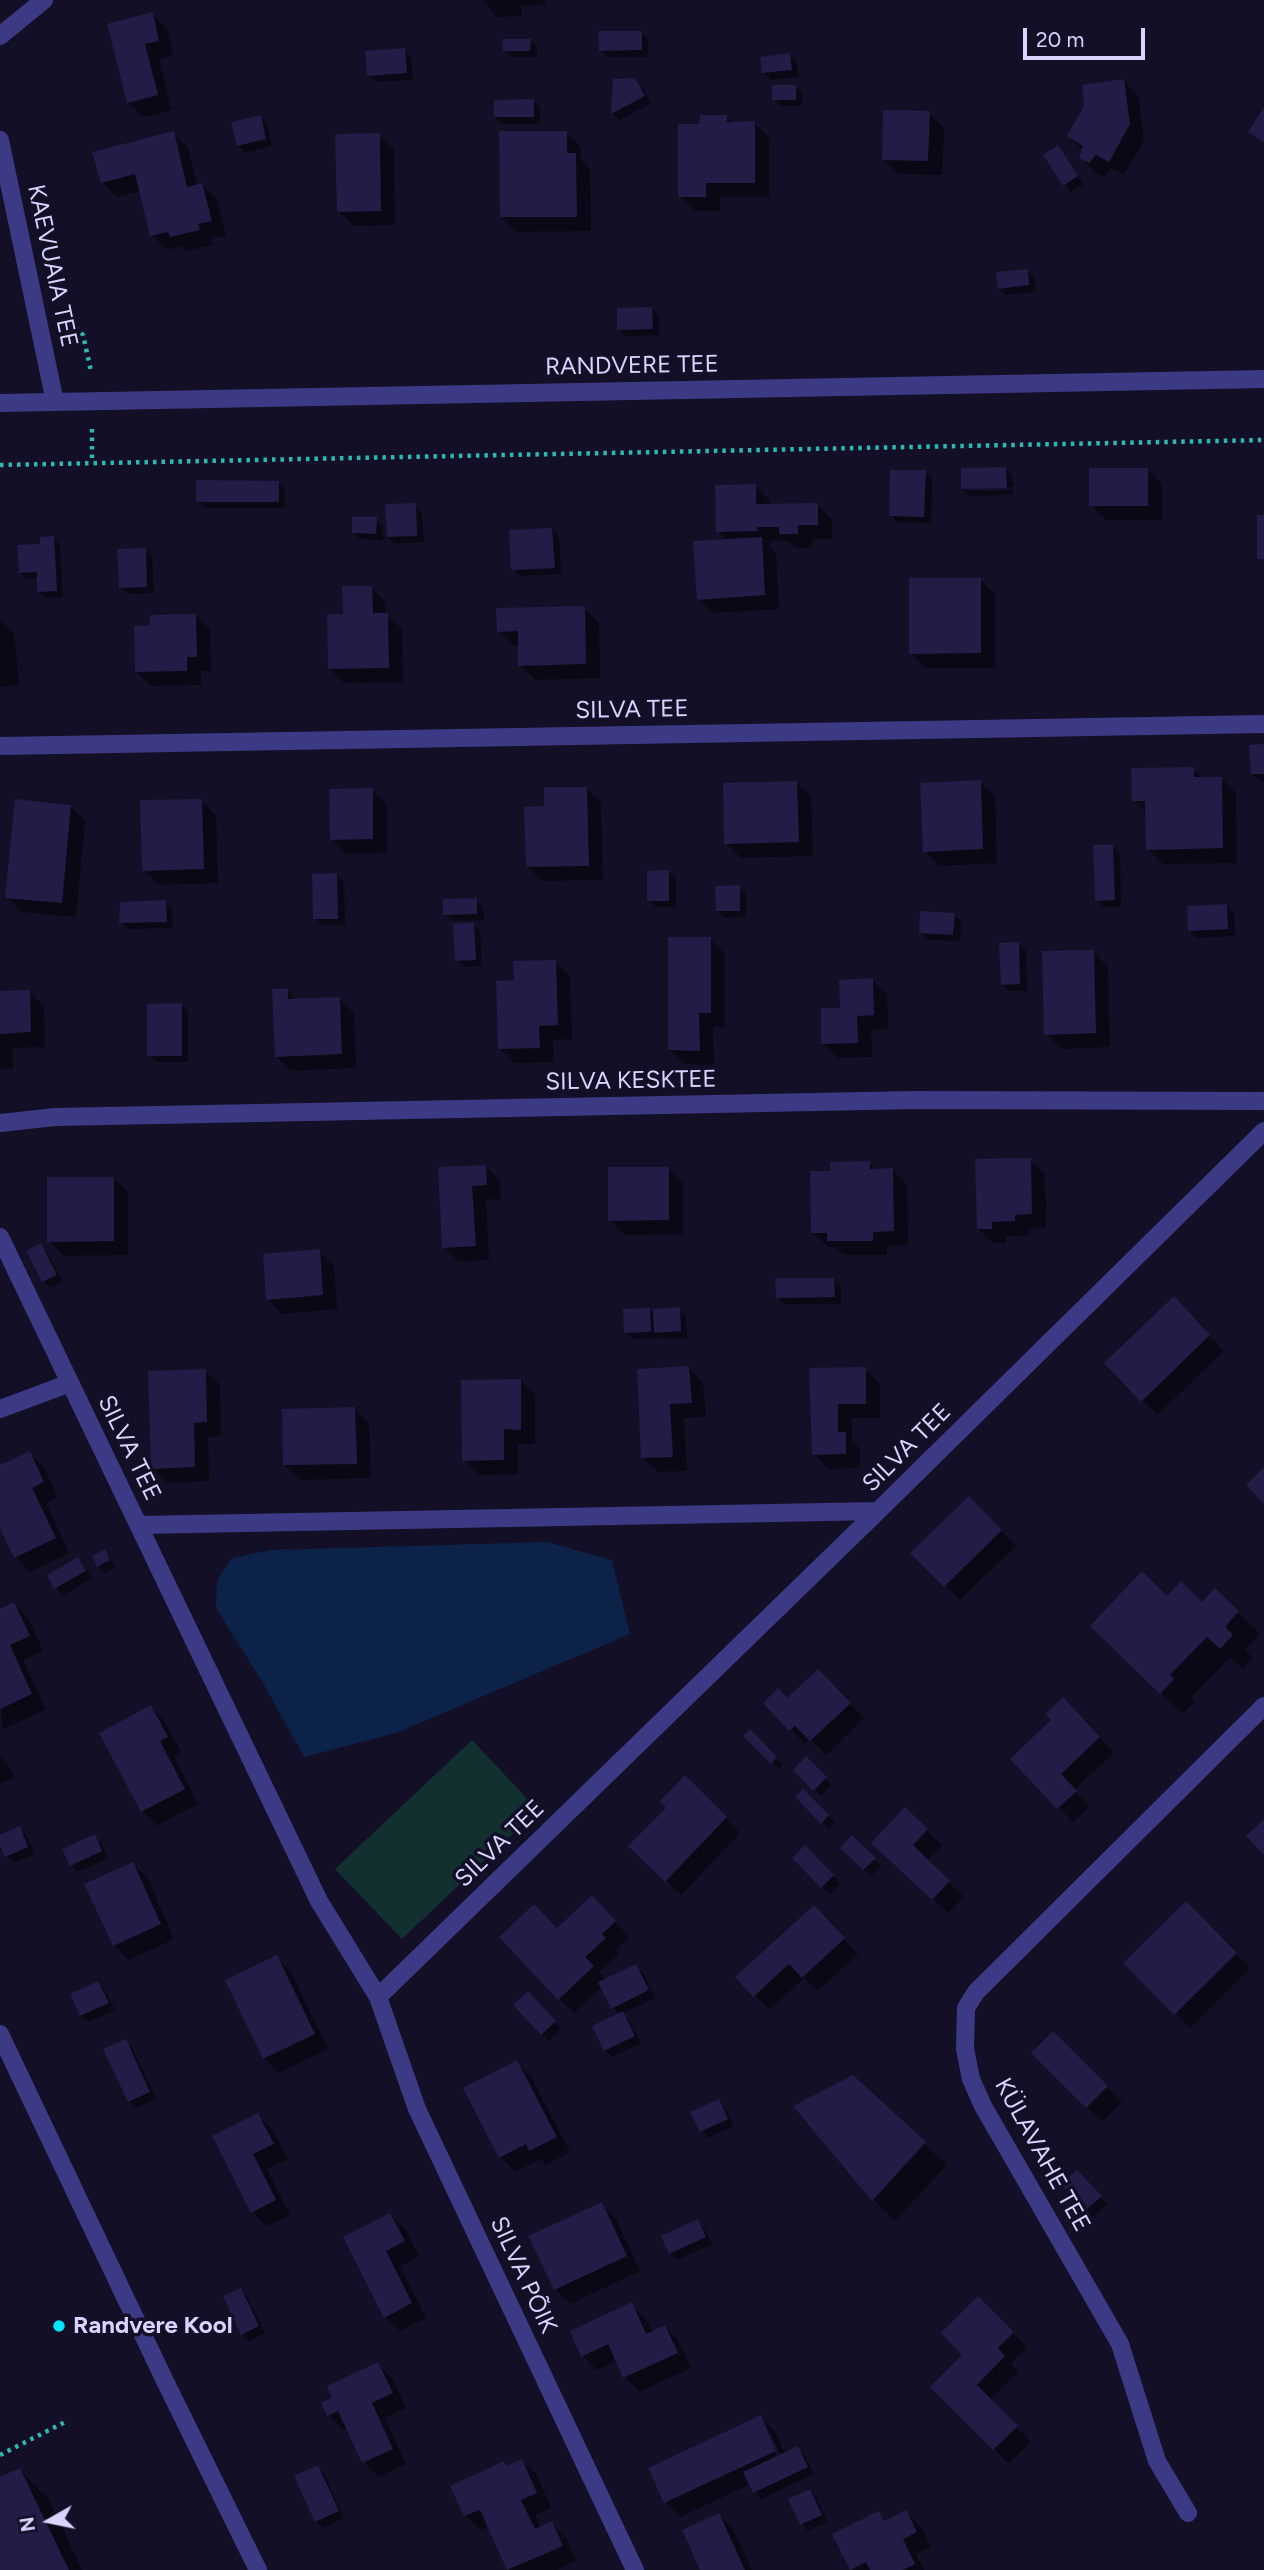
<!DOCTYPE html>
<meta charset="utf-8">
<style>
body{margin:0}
#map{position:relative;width:1264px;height:2570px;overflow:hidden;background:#130f26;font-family:Figtree,sans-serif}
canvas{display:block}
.north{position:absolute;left:14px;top:2486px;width:70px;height:70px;-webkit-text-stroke:5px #130f26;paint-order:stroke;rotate:261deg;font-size:19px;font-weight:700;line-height:28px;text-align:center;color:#d9d4ff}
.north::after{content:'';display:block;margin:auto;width:24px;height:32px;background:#d9d4ff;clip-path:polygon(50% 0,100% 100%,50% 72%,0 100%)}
.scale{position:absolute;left:1023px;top:28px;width:122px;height:32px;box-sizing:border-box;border:4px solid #d9d4ff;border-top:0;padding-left:9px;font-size:21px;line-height:24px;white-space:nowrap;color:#d9d4ff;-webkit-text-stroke:5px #130f26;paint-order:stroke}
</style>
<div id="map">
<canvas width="1264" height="2570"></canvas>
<div class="north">N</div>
<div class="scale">20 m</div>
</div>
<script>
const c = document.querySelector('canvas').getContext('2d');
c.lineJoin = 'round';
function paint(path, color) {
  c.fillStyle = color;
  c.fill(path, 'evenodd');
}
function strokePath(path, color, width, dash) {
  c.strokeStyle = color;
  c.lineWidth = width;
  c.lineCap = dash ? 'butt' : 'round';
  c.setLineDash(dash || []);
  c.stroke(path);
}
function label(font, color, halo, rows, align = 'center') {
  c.font = font + ' Figtree,sans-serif';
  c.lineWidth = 7;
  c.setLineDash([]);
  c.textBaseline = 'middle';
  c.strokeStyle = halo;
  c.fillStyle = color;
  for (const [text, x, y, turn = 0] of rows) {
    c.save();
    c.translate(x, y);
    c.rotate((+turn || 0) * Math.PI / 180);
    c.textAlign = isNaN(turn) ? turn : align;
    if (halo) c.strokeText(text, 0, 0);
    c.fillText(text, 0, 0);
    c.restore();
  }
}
paint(new Path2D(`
 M472,1740L538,1810L402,1939L335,1869Z`), '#12302f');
paint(new Path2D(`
 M547,1542L612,1560L630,1634L396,1733L304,1757L263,1683L216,1608L217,1580L232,1558L271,1550Z`), '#0c2248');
paint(new Path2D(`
 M483,0H545V5L521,6L522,16L497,17Z
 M152,14L167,29L173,55L159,59L172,110L143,117L128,102Z
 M641,32L648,39V57H607L600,50Z
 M530,40L537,47V57H512L505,50Z
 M404,50L411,57L413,80L375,82L368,75Z
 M790,55L797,62L798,77L771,80L764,73Z
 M635,80L642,87L651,103L620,120L613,114L614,81Z
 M1124,81L1138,96L1144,140L1124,175L1111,168L1104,177L1096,173L1081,158L1083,150L1069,136Z
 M795,86L802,93V106H781L774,99Z
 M533,101L540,108V124H502L495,117Z
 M929,113L944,127L942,175L898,174L883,159Z
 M726,116L733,123H754L769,138V197H720V211H695L680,196L701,126Z
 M260,117L267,124L272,146L245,153L238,146Z
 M173,133L188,148L197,186L202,185L217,199L226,235L212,239L213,245L186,251L181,246L167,250L152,235L141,191L117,197L102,182Z
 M566,133L581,147V160L590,169L591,231L516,232L502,217Z
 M379,135L394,150L395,225L354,226L339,212Z
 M1058,147L1084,184L1071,192L1045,156Z
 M1027,271L1034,278L1036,292L1006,295L999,288Z
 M652,309L659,316V335L626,336L619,329Z
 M1005,469L1012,476L1013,487H967V491L1013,490V495L970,496L963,489Z
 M1147,470L1162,484V520H1106L1091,505Z
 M925,472L932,479L931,523L898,522L891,515Z
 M278,482L285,489V508H205L198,501Z
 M755,486L770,501V505L817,504L832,519V539H812V548H796L788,541H771V545H768L776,554L779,609L713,613L698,599L728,541L718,531Z
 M415,505L422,512L424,542L395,544L388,537Z
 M376,519L383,526V540L360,539L353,532Z
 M552,530L559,537L561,574L520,576L513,569Z
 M53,538L60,545L63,597L46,598L39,591V578L27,579L20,572L42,545Z
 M145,550L152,557L154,593L128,594L120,587Z
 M980,579L995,594V668H925L911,653Z
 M371,588L386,603V614L402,629L403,682L344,683L329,668L345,615Z
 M584,608L599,623L600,678L535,680L520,665V646H514L499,631Z
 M196,615L210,630L211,671H201V685L151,686L137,672L152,627Z
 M0,620L14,633L19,685L0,687Z
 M1264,746V781H1260L1252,774Z
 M1193,769L1203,779L1221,778L1236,793L1237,863L1163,864L1148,849L1147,814L1134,800Z
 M796,782L811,797L813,856L741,858L726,843Z
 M980,782L995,797L997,863L939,866L925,851Z
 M586,788L601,803L603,880L542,881L527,866L546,808Z
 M372,790L387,805V853L346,854L332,839Z
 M201,800L216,815L218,883L159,885L144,870Z
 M70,806L85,821L76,917L22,912L7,897Z
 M1113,847L1120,854L1121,907H1103L1096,900Z
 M669,872L676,879V907H656L649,900Z
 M337,875L344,882L345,925H322L315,918Z
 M739,887L746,894V917L724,918L717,911Z
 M476,900L483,907L484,920L452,921L445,914Z
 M165,902L172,909L173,928L128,929L121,922Z
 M1227,906L1234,913L1235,936L1197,938L1190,931Z
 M954,914L961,921L960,941L928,940L921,933Z
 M473,924L480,931L482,966L464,967L457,960Z
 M710,939L725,954V1027H713L714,1065L685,1064L670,1050Z
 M1019,944L1026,951L1027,991H1009L1002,984Z
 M1093,952L1108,967L1110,1047L1061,1049L1046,1034Z
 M555,962L570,976L572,1039L553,1040L554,1062L515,1063L500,1049L516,982Z
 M872,980L887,995L888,1029L871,1030L872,1057L838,1058L823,1044L842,1009Z
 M287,990L297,1000L339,999L354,1013L356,1068L291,1071L277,1057Z
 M29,992L44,1006L45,1047L13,1048V1069H0V993Z
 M181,1005L188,1012V1062H156L149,1055Z
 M1030,1160L1045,1174L1046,1228L1029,1229V1235L1006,1236V1243H993L978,1229Z
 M869,1163L877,1171L893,1170L907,1185L908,1245L887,1246V1255H844L835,1247H828L813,1232L831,1172Z
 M485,1166L500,1181L501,1199L486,1200L489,1260L459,1262L444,1247L439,1169Z
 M668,1168L683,1183V1234L625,1235L610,1220Z
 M114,1178L128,1193V1255L63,1256L49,1241Z
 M40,1245L47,1252L63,1282L50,1288L43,1281Z
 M319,1251L334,1266L337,1309L282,1314L268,1299Z
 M834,1280L841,1287V1304H784L777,1297Z
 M679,1309L686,1316L687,1338L662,1339L657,1334L658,1338L633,1339L626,1332L649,1310L655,1315Z
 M1188,1313L1224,1351L1157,1415L1106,1363Z
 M689,1368L703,1383L706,1417L684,1418L687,1471L658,1472L643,1458L639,1370Z
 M865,1369L880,1383V1418H852V1441L860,1449V1468L829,1469L814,1454L811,1370Z
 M205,1371L220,1385L221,1436L208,1437L209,1481L167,1483L153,1468Z
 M520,1380L535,1395V1444H518V1474L479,1475L464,1460Z
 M354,1409L369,1423L371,1478L300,1480L285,1465Z
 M29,1453L44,1468L58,1497L46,1503L69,1553L30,1572L16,1557L0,1524V1467Z
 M969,1498L1016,1546L960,1600L913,1553Z
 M105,1551L116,1567L105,1573L98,1566Z
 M78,1559L92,1578L63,1595L56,1588Z
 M1215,1590L1260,1634L1245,1650L1253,1658L1243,1669L1230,1657L1191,1698L1195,1702L1183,1714L1114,1648L1167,1598L1202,1604Z
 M14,1604L29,1619L43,1651L23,1660L46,1709L2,1730L0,1611Z
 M818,1671L864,1718L826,1755L810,1739L805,1744L765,1703L787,1700Z
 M151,1707L165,1722L181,1752L174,1756L198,1804L157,1825L142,1811Z
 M1078,1714L1114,1753L1074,1790L1090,1807L1073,1822L1013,1759L1053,1720Z
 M750,1731L783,1765L779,1769L745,1736Z
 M0,1756L8,1764L14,1778L0,1784Z
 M806,1759L832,1785L821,1796L795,1770Z
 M685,1778L740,1833L681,1895L631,1846L669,1808Z
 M803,1791L835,1823L829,1829L797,1797Z
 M905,1810L942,1845L927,1861L964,1897L948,1913L888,1857Z
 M19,1828L26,1835L34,1854L14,1863L7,1856L0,1837Z
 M94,1837L101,1843L108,1858L78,1872L71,1865Z
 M852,1838L881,1866L871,1876L842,1848Z
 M805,1848L840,1883L830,1894L794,1858Z
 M133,1864L148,1879L174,1939L129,1960L114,1945Z
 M1186,1904L1250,1968L1190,2028L1126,1963Z
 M607,1912L629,1937L616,1950L619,1954L599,1972L606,1981L636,1966L643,1973L655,1998L623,2013L629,2020L641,2043L612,2057L605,2050L620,2014L613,2008L602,1986L574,2013L559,1998L557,1931Z
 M828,1922L858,1954L818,1991L804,1978L769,2010L755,1995Z
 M276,1957L291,1972L328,2049L279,2073L264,2058Z
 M98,1983L105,1990L115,2010L88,2022L81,2015Z
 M528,1994L561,2029L549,2041L516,2005Z
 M1053,2034L1122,2102L1102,2122L1034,2053Z
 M125,2041L132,2048L156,2099L136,2108L129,2101L105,2050Z
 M517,2062L531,2077L570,2152L546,2165L540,2159L515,2172L500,2157Z
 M852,2078L947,2165L895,2221L874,2200L795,2106Z
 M718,2101L725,2108L734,2126L708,2138L701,2131Z
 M258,2115L273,2130L288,2159L267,2169L290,2215L267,2226L252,2212L214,2137Z
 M1077,2172L1107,2204L1093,2217L1064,2185Z
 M601,2204L616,2219L640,2271L570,2304L555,2289Z
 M390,2215L405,2229L419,2256L400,2266L426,2318L400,2331L385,2317L345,2238Z
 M697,2221L704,2228L712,2244L677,2260L670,2253Z
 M240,2290L247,2297L265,2333L249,2341L242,2334Z
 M978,2298L1027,2347L1011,2363L1018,2371L990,2400L1031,2442L1009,2464L933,2387L965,2355Z
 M631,2305L646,2319L653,2333L665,2327L679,2342L691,2368L639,2392L625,2377L617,2361L597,2370L583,2356Z
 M378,2364L393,2379L406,2408L385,2418L406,2464L378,2477L364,2462L348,2428L343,2430L329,2415L335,2399Z
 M760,2417L775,2432L785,2454L797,2448L804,2455L814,2474L761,2499L750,2484L680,2517L666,2502ZM766,2433H770L782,2458L778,2459Z
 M522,2461L537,2475L551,2508L535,2515L541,2528L551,2523L566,2538L576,2561L556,2570H509L489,2526L480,2530L466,2515L504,2463L508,2467Z
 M317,2467L324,2474L344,2518L323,2528L316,2521Z
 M20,2470L48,2498L82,2570H0V2479Z
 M810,2491L817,2498L827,2522L808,2531L801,2524Z
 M906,2512L921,2527L931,2547L916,2554L924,2570H852L834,2535L878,2513L887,2522Z
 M718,2515L733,2529L752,2570H702Z`), '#0007');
paint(new Path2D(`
 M153,12L159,41L145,44L158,95L127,103L107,24Z
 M598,31H642V50L599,51Z
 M502,39H531L530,51H503Z
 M405,48L407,73L367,76L365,51Z
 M790,53L792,70L762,73L760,57Z
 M635,78L645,96L611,114L613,79Z
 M1124,79L1130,124L1109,162L1096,155L1089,163L1079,158L1083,146L1067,136L1084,106L1082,85Z
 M772,85H796V100H772Z
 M534,99V117H494V100Z
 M1264,107V142L1248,132Z
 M883,110L930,111L928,161L882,160Z
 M261,115L266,139L237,146L231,122Z
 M700,115H727V122L755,121V183H706V197H678V124H699Z
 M174,131L187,187L202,183L212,221L198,224L200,230L170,237L168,232L150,236L135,174L101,183L92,152Z
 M499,131H567V153H576L577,217H500Z
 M380,133L381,211L337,212L335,134Z
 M1058,145L1078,176L1063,186L1043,155Z
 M1028,269L1029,285L998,289L996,272Z
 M652,307L653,329L617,330V308Z
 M1006,467L1007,488L961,489V468Z
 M1089,468H1148V506H1089Z
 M890,470H926L924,517L889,516Z
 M196,480L279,481V502H196Z
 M756,484V504L818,503V525H798V534H779V527H757V531L716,532L715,485Z
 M416,503L417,536L387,537L385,504Z
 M1257,515H1264V559H1257Z
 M352,517H377L376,534L352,533Z
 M552,528L555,568L511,570L509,530Z
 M54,536L57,591L37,592V572L19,573L17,545L40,544V537Z
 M762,537L765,595L697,600L693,541Z
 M146,548L147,587L119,588L117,549Z
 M909,578H981V653L909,654Z
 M342,586H372L373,613H388L389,668L328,669L327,614H343Z
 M585,606L586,664L518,666V631L497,632L496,608Z
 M196,614L197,657H187V671L135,672L134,626L150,625V615Z
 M1264,744V774H1251L1249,745Z
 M1194,767V777H1222L1223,848L1146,850L1145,801H1132L1131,768Z
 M981,780L983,849L923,852L920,783Z
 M797,781L799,842L724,844L723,783Z
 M544,787H587L589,866L526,867L524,807L544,806Z
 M373,788V839L330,840L329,789Z
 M15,799L71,805L62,903L5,898Z
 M202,799L204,869L142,871L140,800Z
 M1093,845H1113L1115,900L1095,901Z
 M669,870V901H647V871Z
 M337,873L338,919H313L312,874Z
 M740,885V911H716L715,886Z
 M477,898V914L443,915V899Z
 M166,900L167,922L119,923L120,902Z
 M1227,904L1228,929L1188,931L1187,906Z
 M920,911L955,913L953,935L919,933Z
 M474,922L476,960L455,961L453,924Z
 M668,937H711V1013H699L700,1051L668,1050Z
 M1019,942L1020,984L1001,985L999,943Z
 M1094,950L1096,1033L1044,1035L1042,951Z
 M556,960L558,1025L539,1026L540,1048L498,1049L496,981L514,980L513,961Z
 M873,978L874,1015L857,1016L858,1043L821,1044V1008H840L839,980Z
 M272,989H288V999L340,997L342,1054L275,1057Z
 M30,990L31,1032L0,1034V991Z
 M182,1003V1056H147V1004Z
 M1031,1158L1032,1214L1015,1215V1221L992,1222V1229H977L975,1159Z
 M870,1161V1169L893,1168L894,1231L873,1232V1241H827V1233H811L810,1171H830V1162Z
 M486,1165L487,1185L472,1186L476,1246L442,1248L438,1167Z
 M608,1167H669V1220L608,1221Z
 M47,1177H114V1241L47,1242Z
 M41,1243L57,1275L42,1282L26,1251Z
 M320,1249L323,1295L266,1300L263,1254Z
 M775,1278H834L835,1297L776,1298Z
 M1174,1296L1210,1335L1141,1402L1104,1363Z
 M680,1307L681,1331L654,1333L653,1309Z
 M650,1308L651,1332L624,1333L623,1309Z
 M689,1366L692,1403L670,1404L673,1457L641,1458L637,1369Z
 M866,1367V1404H838V1432H846V1454L812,1455L809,1368Z
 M206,1369L207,1422L194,1423L195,1467L151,1469L148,1371Z
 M521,1379V1430L504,1429V1460L462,1461L461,1380Z
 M355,1407L357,1464L283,1465L282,1409Z
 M30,1451L44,1482L32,1488L56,1538L14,1558L0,1528V1465Z
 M1264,1467V1504L1246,1485Z
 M969,1496L1002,1530L944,1587L910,1553Z
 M105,1549L110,1560L97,1567L92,1556Z
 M78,1557L86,1571L54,1589L47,1575Z
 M1142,1571L1167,1596L1181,1581L1202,1602L1215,1588L1239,1611L1225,1627L1233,1635L1220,1649L1207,1637L1170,1675L1174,1679L1160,1694L1090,1626Z
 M14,1602L30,1636L10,1645L32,1694L0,1709V1609Z
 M818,1669L851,1703L810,1741L795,1726L789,1731L763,1703L778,1688L787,1698Z
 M1063,1697L1100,1737L1061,1774L1077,1791L1057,1809L1010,1759L1051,1720L1045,1714Z
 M151,1705L168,1737L160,1741L185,1789L141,1812L99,1733Z
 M750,1729L777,1757L771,1764L743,1736Z
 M806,1756L827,1777L813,1791L793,1770Z
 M685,1775L727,1817L665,1882L628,1846L666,1808L660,1801Z
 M803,1789L829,1815L821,1824L795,1797Z
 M905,1807L928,1829L913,1845L950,1881L932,1900L871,1843Z
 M1264,1819V1855L1246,1836Z
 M20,1826L28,1847L5,1857L0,1845V1835Z
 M95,1834L102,1851L70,1866L62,1849Z
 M852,1835L876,1858L863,1870L840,1848Z
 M805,1845L834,1875L821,1888L792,1858Z
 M133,1862L161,1924L113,1946L84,1884Z
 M592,1895L616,1921L602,1934L606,1938L585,1957L594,1966L558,2000L499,1937L534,1904L557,1928Z
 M1186,1901L1237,1953L1174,2015L1123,1963Z
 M814,1905L845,1938L802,1978L789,1964L753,1997L735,1977Z
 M277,1955L315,2034L263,2059L225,1980Z
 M636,1964L649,1990L611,2009L598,1982Z
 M98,1981L109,2003L80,2016L70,1994Z
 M528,1991L556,2021L541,2035L513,2005Z
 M623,2011L635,2036L604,2051L592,2026Z
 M1053,2031L1108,2086L1086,2108L1031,2053Z
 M126,2039L150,2092L128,2102L103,2049Z
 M517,2060L557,2137L529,2151L526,2144L499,2158L463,2088Z
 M853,2075L926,2142L872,2201L793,2106Z
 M719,2099L728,2119L700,2132L690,2112Z
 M258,2113L274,2144L253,2154L276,2200L251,2213L212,2136Z
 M1077,2170L1102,2196L1085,2211L1061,2184Z
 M602,2202L627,2256L554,2290L528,2236Z
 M390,2213L405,2241L386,2251L412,2303L384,2318L343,2237Z
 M698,2219L706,2237L669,2254L661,2236Z
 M241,2288L259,2326L241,2335L223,2296Z
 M978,2296L1014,2332L998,2348L1005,2356L977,2385L1018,2426L993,2450L930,2387L962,2355L941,2333Z
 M632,2302L646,2334L665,2325L678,2353L623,2378L608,2344L581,2357L570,2331Z
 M378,2362L393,2393L372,2403L393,2449L362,2463L338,2411L327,2416L321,2403L332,2398L327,2386Z
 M761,2415L776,2451L664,2503L648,2468Z
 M798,2446L808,2467L753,2493L743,2472Z
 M522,2459L537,2493L521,2500L535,2529L552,2521L563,2546L507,2570L480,2510L464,2516L450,2486L504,2461L506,2466Z
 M318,2465L339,2511L315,2522L294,2476Z
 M20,2468L69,2570H0V2477Z
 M810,2489L822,2515L800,2525L788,2499Z
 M906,2510L917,2532L903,2539L915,2564L903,2570H870L866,2562L850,2570L832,2534L879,2511L884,2521Z
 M719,2513L745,2570H700L682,2530Z`), '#241b47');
strokePath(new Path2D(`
 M69,321L83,335L91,371
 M92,429V463
 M0,465L1264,440
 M0,2455L67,2421`), '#2fb8b0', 4.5, [3.5, 5]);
strokePath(new Path2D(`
 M0,36L44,0
 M0,140L55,402
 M0,746L1264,724
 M0,1123L55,1117L916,1100L1264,1101
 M0,1237L319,1901L378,1997L878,1511L1264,1131
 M0,1409L70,1383
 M139,1525L878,1511
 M378,1997L417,2109L635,2570
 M0,2034L164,2379L258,2570
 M1188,2513L1157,2461L1120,2344L983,2106L971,2079L965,2049L966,2008L976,1992L1264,1706`), '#3d3a85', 18);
strokePath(new Path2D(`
 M0,403L1264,379`), '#3d3a85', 18);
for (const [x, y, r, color] of [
 [59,2326,7,"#00e5ff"]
]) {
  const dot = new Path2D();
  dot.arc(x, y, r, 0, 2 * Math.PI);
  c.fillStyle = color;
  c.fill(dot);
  strokePath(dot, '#130f26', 2.5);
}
label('24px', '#d9d4ff', '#130f26', [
 ["KAEVUAIA TEE",52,266,78],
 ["RANDVERE TEE",632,366,-1],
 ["SILVA TEE",632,710,-1],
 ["SILVA KESKTEE",631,1081,-1],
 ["SILVA TEE",129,1448,64],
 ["SILVA TEE",907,1448,-45],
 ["SILVA TEE",500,1844,-44],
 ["KÜLAVAHE TEE",1042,2155,61],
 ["SILVA PÕIK",523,2275,65]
]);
label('bold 24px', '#d9d4ff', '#130f26', [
 ["Randvere Kool",73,2326]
], 'left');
</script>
